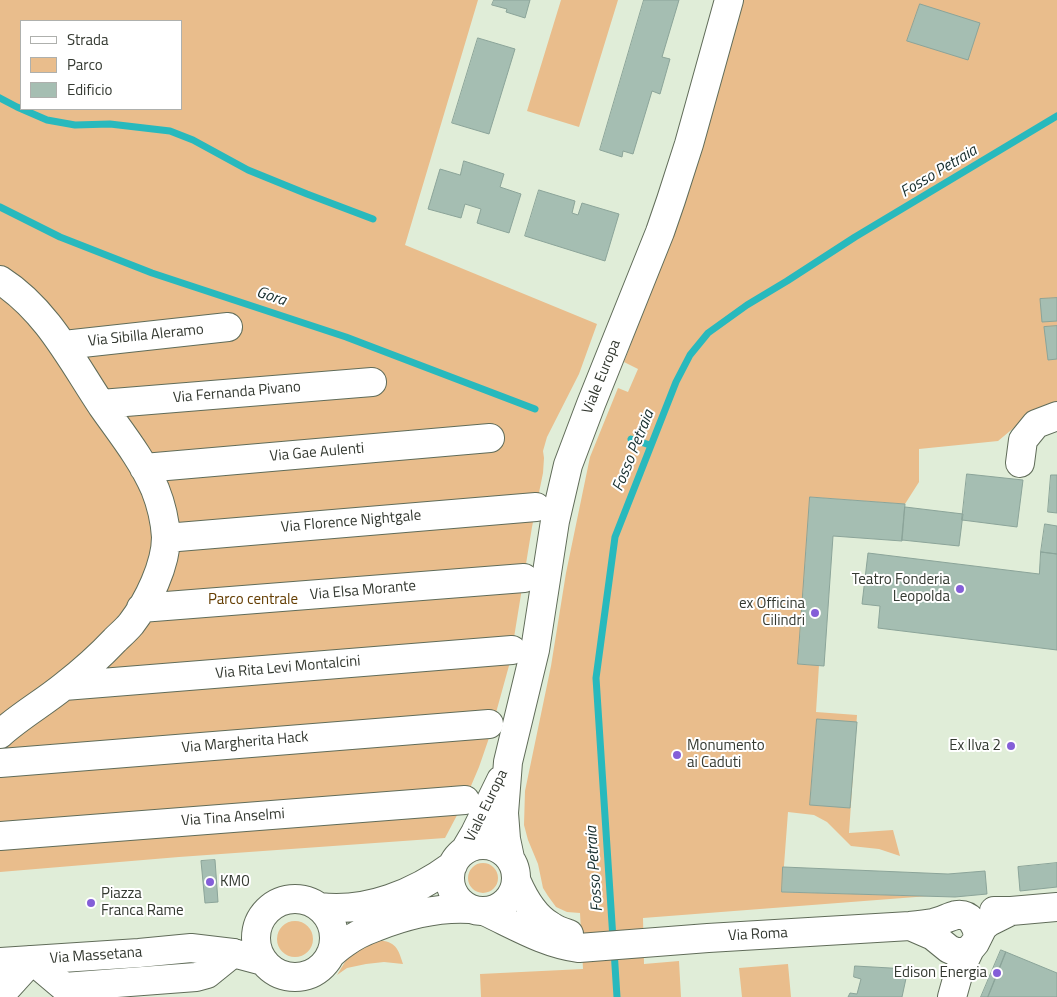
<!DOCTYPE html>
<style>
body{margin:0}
#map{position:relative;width:1057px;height:997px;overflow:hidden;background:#e0edd8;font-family:"Titillium Web",sans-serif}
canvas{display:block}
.legend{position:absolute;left:20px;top:20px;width:162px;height:90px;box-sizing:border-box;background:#fff;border:1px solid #aeb0ad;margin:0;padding:6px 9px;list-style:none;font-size:15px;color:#343931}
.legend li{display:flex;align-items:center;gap:10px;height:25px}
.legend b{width:25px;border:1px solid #aeb0ad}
</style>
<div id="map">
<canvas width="1057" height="997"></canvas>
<ul class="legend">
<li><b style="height:6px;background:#fff"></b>Strada</li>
<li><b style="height:14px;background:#e9bd8c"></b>Parco</li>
<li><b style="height:14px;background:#a5beb2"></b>Edificio</li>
</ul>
</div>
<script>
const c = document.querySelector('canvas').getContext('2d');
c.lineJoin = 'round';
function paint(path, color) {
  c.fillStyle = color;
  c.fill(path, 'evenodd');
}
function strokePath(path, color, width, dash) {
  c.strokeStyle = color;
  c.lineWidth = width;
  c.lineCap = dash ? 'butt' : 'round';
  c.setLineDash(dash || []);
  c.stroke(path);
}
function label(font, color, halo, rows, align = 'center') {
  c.font = font + ' "Titillium Web",sans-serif';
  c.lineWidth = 4;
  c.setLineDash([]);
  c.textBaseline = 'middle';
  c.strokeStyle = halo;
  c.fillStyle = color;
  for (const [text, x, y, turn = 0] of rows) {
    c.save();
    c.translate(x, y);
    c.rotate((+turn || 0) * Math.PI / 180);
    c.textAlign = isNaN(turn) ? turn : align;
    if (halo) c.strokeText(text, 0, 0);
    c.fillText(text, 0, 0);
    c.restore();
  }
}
paint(new Path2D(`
 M0,0H478L405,245L597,324L579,374L547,437L543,451L544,458L543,473L532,527L510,662L489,738L479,767L465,800L445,838L179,857L0,872ZM21,21H181V109H21Z
 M561,0H618L579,127L527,111Z
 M742,0H1057V408L1051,410L1016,426L998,441L919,449V482L905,504L811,497L798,664L819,665L816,712L857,715L849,833L893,830L900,856L879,849L851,846L827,822L814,815L788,812L782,892L929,896L643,918L644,964L679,961L681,997H481L480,974L583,969L580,913L567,912L556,907L548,896L543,888L538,864L528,840L524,825L525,791L551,666L566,573L590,457L618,388L628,392L638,369L624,362L680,215Z
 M468 878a15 15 0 1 1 30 0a15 15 0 1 1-30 0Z
 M277 939a18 18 0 1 1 36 0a18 18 0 1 1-36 0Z
 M378,940C396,942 398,948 403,964L384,962L366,964L347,968L337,975L348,957L361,945Z
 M788,964L791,997H742L739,968Z`), '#e9bd8c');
strokePath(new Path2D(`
 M0,98L17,107L47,120L75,125L110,124L170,131L193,140L248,170L307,194L373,219
 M0,207L60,237L152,273L346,337L535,409
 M631,439L650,445
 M613,939L596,678L615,537L676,382L690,355L708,333L747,305L787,281L855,237L1057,116
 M614,950L617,997`), '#28b9bd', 7);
const building = new Path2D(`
 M494,0H530L525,18L506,12L507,9L492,5Z
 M644,0H679L662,57L670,59L660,94L652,91L633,154L623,151L622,157L600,150Z
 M920,4L980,23L968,60L907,41Z
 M478,38L515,49L489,134L452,123Z
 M464,161L504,174L500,187L521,194L509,233L477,223L481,209L465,204L461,218L428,209L440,169L460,175Z
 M539,190L575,201L572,213L578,215L582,203L619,214L605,261L525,236Z
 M1057,298V321L1042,322L1040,299Z
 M1057,326V359L1048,360L1044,327Z
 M967,474L1023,480L1017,527L962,520Z
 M1051,475H1057V513L1048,512Z
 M810,497L905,504L902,541L833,536L824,666L798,664Z
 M905,507L963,514L959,546L902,540Z
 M1045,524L1057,526V554L1041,552Z
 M1041,552L1057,554V650L878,628L880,606L862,604L868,553L1039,574Z
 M817,719L857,722L850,808L810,805Z
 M215,860L218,902L205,903L201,861Z
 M1057,863V887L1020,891L1018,867Z
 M783,867L948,874L985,871L987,894L955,897L782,892Z
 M1001,950L1006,952L988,997H981Z
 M1006,952L1057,973V997H988Z
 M855,966L908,969L902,997H848L850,993L857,994L861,979L854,977Z`);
paint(building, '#a5beb2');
strokePath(building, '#8ba499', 1);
const minor = new Path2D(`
 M0,280C47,310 72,361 102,406C121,433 142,459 155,489C161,504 165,521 166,537C166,565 148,602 131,624C126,630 120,635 115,640C99,657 82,672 64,686C43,703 20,716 0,734
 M64,345L228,327
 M101,404L372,382
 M1020,463L1023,440L1036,424L1057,416
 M144,468L490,438
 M166,538L536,507
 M141,608L524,578
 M64,686L512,650
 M0,763L489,724
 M0,836L465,800
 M517,882C524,898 535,917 551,926C556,930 563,932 569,934
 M994,911H1011L1057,907
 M486,912C516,926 546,944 579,948L708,938L910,926C918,925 926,924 933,923C941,921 949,917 956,915C970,913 977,925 978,937
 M910,926L933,936L949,949L956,952H963L970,949L975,943L983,927L989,922L1011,911
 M0,993L3,992L32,960L64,987L196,977L207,974L233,953
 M952,997L959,972L970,949`);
const major = new Path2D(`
 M450 878a33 33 0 1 1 66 0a33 33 0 1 1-66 0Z
 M465,850L475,833L501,780
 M510,858L506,839L504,813L508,762L535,650L555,521L568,465L591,404L660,232L671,200L689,144L729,0
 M256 938a39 39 0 1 1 78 0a39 39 0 1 1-78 0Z
 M319,907C367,913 415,893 453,865
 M330,955C335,951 340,946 345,943C354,936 365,931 376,927C406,915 437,907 470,909
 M0,962L139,953L191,948L233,953L263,961`);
strokePath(minor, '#606c59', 30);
strokePath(major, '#606c59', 30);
strokePath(minor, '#fff', 28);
strokePath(major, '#fff', 28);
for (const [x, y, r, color] of [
 [960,589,5,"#845ed8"],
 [815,613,5,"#845ed8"],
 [1011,746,5,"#845ed8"],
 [677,755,5,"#845ed8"],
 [210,882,5,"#845ed8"],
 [91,903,5,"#845ed8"],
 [997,973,5,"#845ed8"]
]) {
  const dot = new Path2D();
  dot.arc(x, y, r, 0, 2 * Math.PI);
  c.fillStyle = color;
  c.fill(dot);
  strokePath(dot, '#fff', 2);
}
label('15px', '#343931', '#fff', [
 ["Via Sibilla Aleramo",146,336,-6],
 ["Viale Europa",602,377,-68],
 ["Via Fernanda Pivano",237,393,-5],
 ["Via Gae Aulenti",317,453,-5],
 ["Via Florence Nightgale",351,522,-5],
 ["Via Elsa Morante",363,591,-5],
 ["Via Rita Levi Montalcini",288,668,-5],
 ["Via Margherita Hack",245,743,-5],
 ["Viale Europa",487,806,-64],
 ["Via Tina Anselmi",233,818,-4],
 ["Via Roma",758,935,-3],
 ["Via Massetana",96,956,-4]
]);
label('15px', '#343931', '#fff', [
 ["Teatro Fonderia",950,580],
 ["Leopolda",950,597],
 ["ex Officina",805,604],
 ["Cilindri",805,621],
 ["Monumento",687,746,"left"],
 ["ai Caduti",687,763,"left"],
 ["Ex Ilva 2",1001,746],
 ["KM0",220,882,"left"],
 ["Piazza",101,894,"left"],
 ["Franca Rame",101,911,"left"],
 ["Edison Energia",987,973]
], 'right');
label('15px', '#633c00', '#fff', [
 ["Parco centrale",253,600]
]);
label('italic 16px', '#172e2e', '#fff', [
 ["Fosso Petraia",939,172,-31],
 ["Gora",271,297,18],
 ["Fosso Petraia",634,451,-68],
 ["Fosso Petraia",595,869,-94]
]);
</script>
